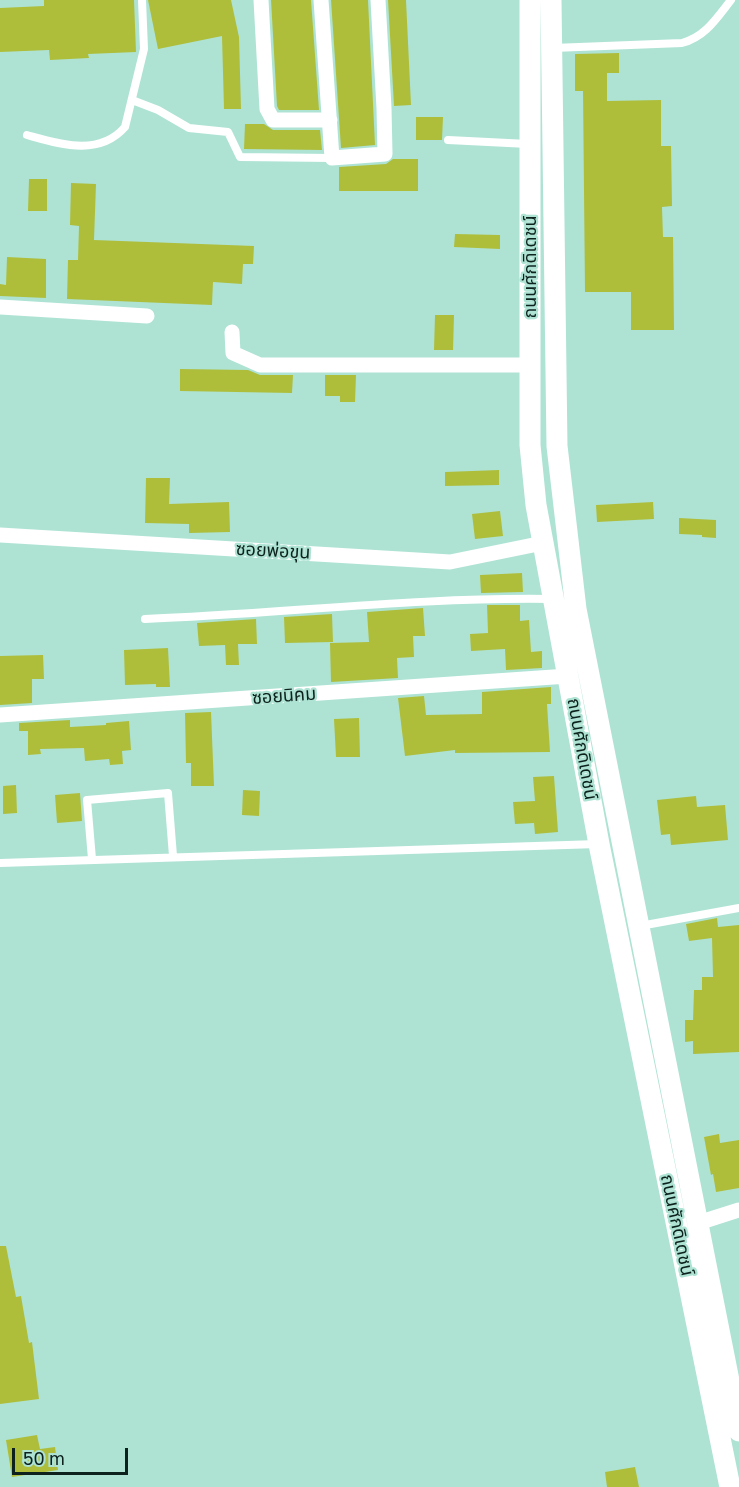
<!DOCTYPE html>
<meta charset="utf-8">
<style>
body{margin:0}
#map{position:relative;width:739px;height:1487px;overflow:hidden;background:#aee3d4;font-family:"Golos Text",sans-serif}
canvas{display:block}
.scale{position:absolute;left:12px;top:1448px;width:116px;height:27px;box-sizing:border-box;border:3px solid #0d221d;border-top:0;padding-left:8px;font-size:18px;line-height:21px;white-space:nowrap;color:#0d221d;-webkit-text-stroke:4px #aee3d4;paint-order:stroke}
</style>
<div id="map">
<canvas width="739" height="1487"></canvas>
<div class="scale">50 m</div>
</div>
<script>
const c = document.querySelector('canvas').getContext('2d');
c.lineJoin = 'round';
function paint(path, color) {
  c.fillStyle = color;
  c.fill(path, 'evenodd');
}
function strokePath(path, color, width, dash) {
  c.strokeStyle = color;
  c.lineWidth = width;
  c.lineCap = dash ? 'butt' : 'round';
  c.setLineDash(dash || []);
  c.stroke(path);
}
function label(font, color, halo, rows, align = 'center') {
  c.font = font + ' "Golos Text","Noto Sans Thai",sans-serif';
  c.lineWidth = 4.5;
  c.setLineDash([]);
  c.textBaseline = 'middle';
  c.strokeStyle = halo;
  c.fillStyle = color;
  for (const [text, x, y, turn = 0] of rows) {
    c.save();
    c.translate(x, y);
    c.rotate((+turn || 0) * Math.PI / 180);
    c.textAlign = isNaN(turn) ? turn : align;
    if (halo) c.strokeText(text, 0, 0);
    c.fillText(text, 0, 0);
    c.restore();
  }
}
paint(new Path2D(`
 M44,0H134L136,52L88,54L89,58L50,60L49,50L0,52V8L44,6Z
 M148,0H231L239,37L241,109H224L222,36L158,49Z
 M271,0H311L319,110H279L277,106Z
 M331,0H368L375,145L341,148Z
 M388,0H406L411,105L394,106Z
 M619,53V73H607V101L661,100V146H671L672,206L662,207L663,237H673L674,330H631V292H585L583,91H575V54Z
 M416,117H443L442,140H416Z
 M245,124H264L273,130H320L322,150L244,149Z
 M393,159H418V191H339V167L386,164Z
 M29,179H47V211H28Z
 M71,183L96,184L94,240L254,246L253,264H243L242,284L213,282L212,305L67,299L68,260H78L79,226L70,225Z
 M455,234L500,235V249L454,247Z
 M7,257L46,259V298L0,296V284L6,285Z
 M435,315H454L453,350H434Z
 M180,369L248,370L260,375H293L292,393L180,391Z
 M325,375H356L355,402H340V396H325Z
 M499,470V485L445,486V472Z
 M146,478H170L169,504L229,502L230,532L189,533V524L145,523Z
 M653,502L654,519L597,522L596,505Z
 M500,511L503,536L475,539L472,514Z
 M679,518L716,520V538L702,537V535L679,534Z
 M522,573L523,592L481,593L480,575Z
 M487,605H520V621L529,620L531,652L542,651V668L506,670L505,649L471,651L470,634L488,633Z
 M423,608L425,636H413L414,657L397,658L398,678L331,682L330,643L369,642L367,612Z
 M332,614L333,642L285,643L284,617Z
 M256,619L257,644H238L239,665H226L225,645L199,646L197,623Z
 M168,648L170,687H156V684L125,685L124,650Z
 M43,655L44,679H32V703L0,705V656Z
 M551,687V704H547L550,752L455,753V750L405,756L398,698L424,696L426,715L482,714V692Z
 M211,712L214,786H191V763H186L185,713Z
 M359,718L360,757H336L334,719Z
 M70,720V727L106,725V723L129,721L131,750L122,751L123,764L110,765L109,759L85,761L84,748L40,749L41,754L28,755V731H19V723Z
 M554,776L558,832L535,834L534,823L515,824L513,802L535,801L533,777Z
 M16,785L17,813L3,814V786Z
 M243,790L260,791L259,816L242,815Z
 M80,793L82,821L57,823L55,795Z
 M696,796L697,807L725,805L728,840L671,845L670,834L661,835L657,800Z
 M717,918L718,927L739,925V1052L693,1054V1041L685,1042V1020H693L694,990H702V977H713L712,938L689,941L686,924Z
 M719,1134L720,1143L739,1140V1188L716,1192L713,1174L711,1175L704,1137Z
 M0,1246H6L16,1297L21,1296L29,1343L32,1342L39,1399L0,1404Z
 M37,1435L40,1449L55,1447L58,1470L12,1477L6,1440Z
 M635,1467L639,1487H607L605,1472Z`), '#aebe3b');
strokePath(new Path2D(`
 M553,48L682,43C705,37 716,19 731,0
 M132,100L158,110L189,128L228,132L240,157L332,158
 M27,135C60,144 99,157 125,127L144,49L142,0
 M448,140L528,144
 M145,619C280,614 416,597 551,599
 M92,859L87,800L168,793L173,856
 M0,863L598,844
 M640,926L739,908`), '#fff', 8);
strokePath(new Path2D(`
 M261,0L267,109L273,120H330
 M321,0L332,158L385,154L384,108L378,0
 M0,307L147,316
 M232,332L233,353L260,365H530
 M0,535L450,562L543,543
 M0,715L568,676
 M698,1223L739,1210`), '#fff', 15);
strokePath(new Path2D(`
 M530,0V445L536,505L599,844L730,1487
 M551,0L557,446L576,609L739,1431`), '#fff', 21);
label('18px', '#0d221d', '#aee3d4', [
 ["ถนนศักดิเดชน์",530,267,-90],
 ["ซอยพ่อขุน",273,551,3],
 ["ซอยนิคม",284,696,-4],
 ["ถนนศักดิเดชน์",582,749,80],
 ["ถนนศักดิเดชน์",677,1225,78]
]);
</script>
